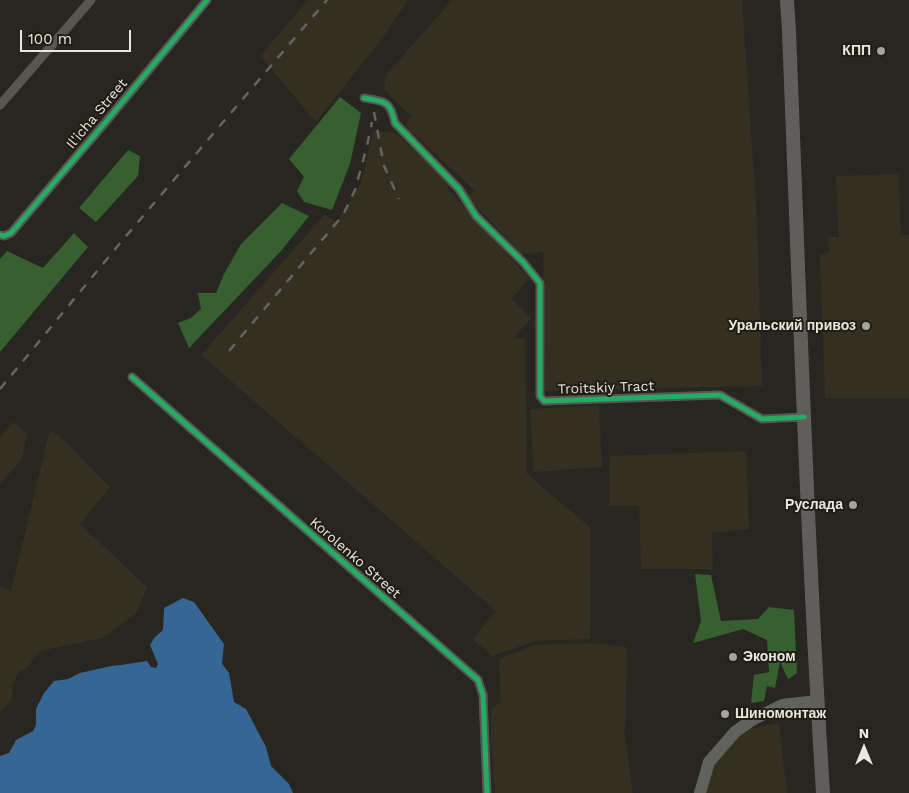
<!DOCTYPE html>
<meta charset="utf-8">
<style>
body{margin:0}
#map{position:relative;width:909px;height:793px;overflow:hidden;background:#272620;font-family:"Work Sans",sans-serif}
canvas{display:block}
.north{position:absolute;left:839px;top:723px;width:50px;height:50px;-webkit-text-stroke:4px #201e14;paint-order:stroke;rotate:0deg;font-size:14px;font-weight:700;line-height:20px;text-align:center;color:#e7e6df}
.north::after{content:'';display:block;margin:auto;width:18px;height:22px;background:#e7e6df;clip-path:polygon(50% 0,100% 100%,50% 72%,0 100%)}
.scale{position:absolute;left:20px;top:30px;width:111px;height:22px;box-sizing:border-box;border:2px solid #e7e6df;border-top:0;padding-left:6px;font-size:15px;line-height:18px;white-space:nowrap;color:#e7e6df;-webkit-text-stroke:4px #201e14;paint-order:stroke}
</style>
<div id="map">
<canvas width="909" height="793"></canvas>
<div class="north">N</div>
<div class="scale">100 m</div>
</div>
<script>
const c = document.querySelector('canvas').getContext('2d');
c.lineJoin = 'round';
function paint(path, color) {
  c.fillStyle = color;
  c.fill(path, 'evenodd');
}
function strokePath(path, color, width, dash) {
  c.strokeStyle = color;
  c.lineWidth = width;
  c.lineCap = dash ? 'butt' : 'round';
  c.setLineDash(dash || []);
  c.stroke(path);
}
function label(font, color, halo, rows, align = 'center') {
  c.font = font + ' "Work Sans",sans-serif';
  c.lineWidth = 4;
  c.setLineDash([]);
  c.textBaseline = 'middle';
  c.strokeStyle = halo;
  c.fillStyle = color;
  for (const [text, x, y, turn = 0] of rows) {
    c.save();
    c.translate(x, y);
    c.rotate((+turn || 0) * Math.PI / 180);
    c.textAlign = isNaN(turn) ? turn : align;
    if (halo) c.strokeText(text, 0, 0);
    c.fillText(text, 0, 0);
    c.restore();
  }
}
paint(new Path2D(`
 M308,0H408L383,37L316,122L260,56Z
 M452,0H742L757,220L762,386L545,391L543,252L521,254L468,197L474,190L405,126L411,116L384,89L386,75Z
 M374,130L395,133L450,183L447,188L529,278L512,299L531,318L514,338L525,339L527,474L591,528L590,639L536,641L492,656L473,639L496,611L201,355L325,214L336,223L360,185Z
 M898,174L901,235H909V398H825L820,255L830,251L828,237H839L836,176Z
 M599,405L602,467L534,472L530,409Z
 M13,422L27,433L22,459L0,484V437Z
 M50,430L62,438L110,487L80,524L147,587L137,613L102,638L40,651L26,669L19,672L13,684L12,700L0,712V586L11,590Z
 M746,451L749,529L712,533L713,569H641L639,506H609L610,456Z
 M592,643L627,647L625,738L633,793H495L491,749V708L501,703L499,659L535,645Z
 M779,723L787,793H706L716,760L742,732L750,729Z`), '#333021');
paint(new Path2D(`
 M340,97L361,113L350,164L332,210L304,202L297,191L304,177L289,159Z
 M128,150L140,156L138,176L96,222L79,208Z
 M282,203L309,216L281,251L189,348L178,323L191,318L201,309L198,293H216L224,274L241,244Z
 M74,233L88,247L0,352V259L7,251L43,268Z
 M695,574L711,575L721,621L758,619L769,607L794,610L797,673L788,679L780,662L775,688L767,686L764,701L751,703L754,675L769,672L767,640L743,629L693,643L701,621Z`), '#375f30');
paint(new Path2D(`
 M183,598L194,602L224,644L222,664L229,673L234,702L246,709L266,747L271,766L289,784L293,793H0V756L9,753L16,740L33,731L36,725V709L44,693L54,681L68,679L80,673L111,666L121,665L147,661L151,667L156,668L158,664L150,645L155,637L163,630L164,608Z`), '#366693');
strokePath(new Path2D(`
 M364,98C385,102 390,100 395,123L459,189L476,216L523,262L540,283V396L544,401L720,395L762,419L804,417
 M0,105L91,0
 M0,235L4,236L11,233L104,124L207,0
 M132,377L478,680L483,695L487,793`), '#575654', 9);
strokePath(new Path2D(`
 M700,793L709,762L735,732L752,720L782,705L817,701`), '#61615e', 12);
strokePath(new Path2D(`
 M787,0L789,31C799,285 807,539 823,793`), '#5f5e5c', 14);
strokePath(new Path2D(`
 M374,112L384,166L399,199
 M229,351L343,215L355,190L367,146L372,122
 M0,389L121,242L327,0`), '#666561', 2.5, [9, 9]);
strokePath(new Path2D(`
 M364,98C385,102 390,100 395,123L459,189L476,216L523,262L540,283V396L544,401L720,395L762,419L804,417
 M0,235L4,236L11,233L104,124L207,0
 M132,377L478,680L483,695L487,793`), '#26ab63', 5);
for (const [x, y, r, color] of [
 [881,51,5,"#a4a39c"],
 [866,326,5,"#a4a39c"],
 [853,505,5,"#a4a39c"],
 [733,657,5,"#a4a39c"],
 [725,714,5,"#a4a39c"]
]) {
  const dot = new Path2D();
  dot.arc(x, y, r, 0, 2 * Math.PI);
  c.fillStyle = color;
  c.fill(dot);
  strokePath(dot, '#201e14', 2);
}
label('bold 14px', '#e7e6df', '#201e14', [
 ["КПП",871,51],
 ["Уральский привоз",856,326],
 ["Руслада",843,505],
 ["Эконом",743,657,"left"],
 ["Шиномонтаж",735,714,"left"]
], 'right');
label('14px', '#e7e6df', '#201e14', [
 ["Il'icha Street",97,114,-50],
 ["Troitskiy Tract",606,388,-2],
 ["Korolenko Street",355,558,41]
]);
</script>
